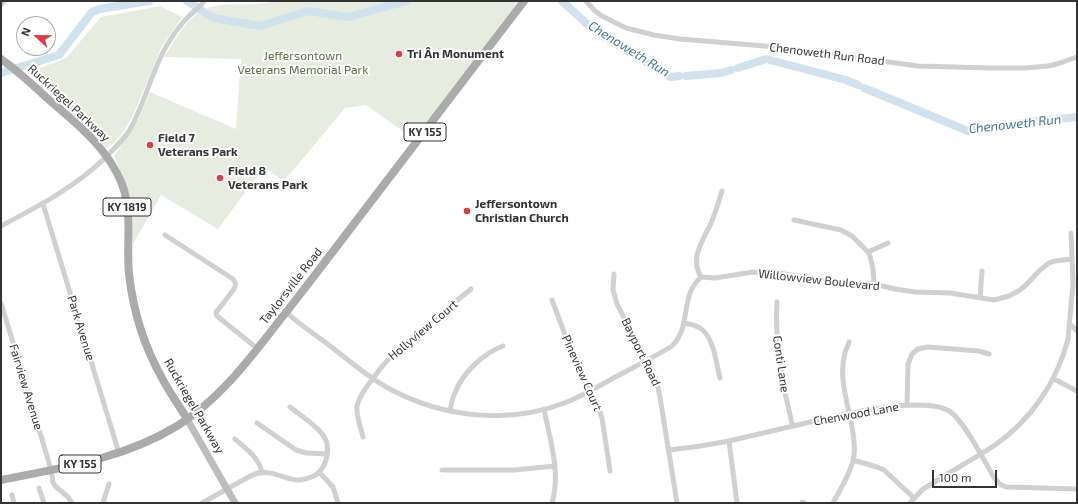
<!DOCTYPE html>
<meta charset="utf-8">
<style>
body{margin:0}
#map{position:relative;width:1078px;height:504px;overflow:hidden;background:#fff;font-family:"Exo 2",sans-serif}
canvas{display:block}
.frame{position:absolute;inset:0;border:2px solid #333;pointer-events:none}
.north{position:absolute;left:16px;top:16px;width:40px;height:40px;box-sizing:border-box;background:#fff;border:1px solid #adadad;border-radius:50%;rotate:292deg;font-size:11px;font-weight:700;line-height:16px;text-align:center;color:#333}
.north::after{content:'';display:block;margin:auto;width:14px;height:18px;background:#e63946;clip-path:polygon(50% 0,100% 100%,50% 72%,0 100%)}
.scale{position:absolute;left:932px;top:470px;width:65px;height:18px;box-sizing:border-box;border:2px solid #333;border-top:0;padding-left:5px;font-size:12px;line-height:14px;white-space:nowrap;color:#333;-webkit-text-stroke:3px #fff;paint-order:stroke}
</style>
<div id="map">
<canvas width="1078" height="504"></canvas>
<div class="frame"></div>
<div class="north">N</div>
<div class="scale">100 m</div>
</div>
<script>
const c = document.querySelector('canvas').getContext('2d');
c.lineJoin = 'round';
function paint(path, color) {
  c.fillStyle = color;
  c.fill(path, 'evenodd');
}
function strokePath(path, color, width, dash) {
  c.strokeStyle = color;
  c.lineWidth = width;
  c.lineCap = dash ? 'butt' : 'round';
  c.setLineDash(dash || []);
  c.stroke(path);
}
function label(font, color, halo, rows, align = 'center') {
  c.font = font + ' "Exo 2",sans-serif';
  c.lineWidth = 4;
  c.setLineDash([]);
  c.textBaseline = 'middle';
  c.strokeStyle = halo;
  c.fillStyle = color;
  for (const [text, x, y, turn = 0] of rows) {
    c.save();
    c.translate(x, y);
    c.rotate((+turn || 0) * Math.PI / 180);
    c.textAlign = isNaN(turn) ? turn : align;
    if (halo) c.strokeText(text, 0, 0);
    c.fillText(text, 0, 0);
    c.restore();
  }
}
paint(new Path2D(`
 M280,1H518L483,49L414,139L366,105L345,108L284,181L264,167L218,229L161,195L133,244C132,232 133,218 132,206C129,188 121,172 114,156L139,118L150,92L236,129L241,59L164,57C173,44 180,30 191,19C210,1 229,5 252,4C261,4 271,2 280,1Z
 M160,6L182,17L162,46L134,113L124,131L114,143L106,148L54,95L27,73L66,58L101,17Z`), '#e6ecdf');
strokePath(new Path2D(`
 M187,1L213,18L260,26L308,11L348,17L407,1
 M562,1L596,32L671,77L679,76
 M738,68L766,59L846,80L858,85
 M1,73L59,55L92,12L99,9L149,1
 M686,76L721,73L731,70
 M864,88L968,131L1030,122L1077,117`), '#cfe2ee', 8);
strokePath(new Path2D(`
 M586,1L594,10L602,16L626,28L654,35L680,39L777,47L918,66L990,68H1025L1048,66L1057,64L1077,57
 M1,5L4,1
 M43,204L119,453
 M794,220L841,230L852,236L868,252L870,256L873,269L874,284
 M1,226C39,206 77,186 107,156C115,148 123,140 129,131C145,104 151,72 167,45C173,35 181,24 189,16C194,11 201,7 204,1
 M165,235L233,279C236,283 236,285 234,289L218,310L216,312L217,316L258,349
 M868,252L888,243
 M614,274L613,290L617,304L656,379L660,397L677,503
 M701,277C689,257 704,239 712,221C716,211 719,201 722,191
 M980,298L982,271
 M552,300L573,356L599,409L602,418L610,471
 M777,302C775,331 779,360 784,389C787,401 790,413 792,425
 M1,303L42,439L51,470L53,482L55,486L68,497L72,503
 M286,312C301,326 319,337 334,349C352,363 369,378 388,388C443,418 509,425 567,402C586,394 604,383 621,374C638,365 656,356 672,346C692,326 679,297 701,277L715,278L753,272L778,273L841,283L874,284L895,289L915,292L950,293L994,300L1009,296L1020,290L1026,285L1039,271L1049,263L1055,261L1072,259
 M684,323C690,324 695,325 700,328C714,337 716,363 720,378
 M1070,324L1077,331
 M1054,379L1077,391
 M907,405L908,364L912,354L918,349L928,347L979,351L989,354
 M544,409C550,440 561,472 552,503
 M450,411C451,405 452,399 455,393C462,373 484,353 503,346
 M257,423L296,450L306,453L327,454
 M363,437C361,428 356,416 357,406C359,393 386,361 397,350L471,289
 M235,439C246,449 259,457 262,473
 M729,441L737,503
 M669,450C689,448 709,445 729,441C760,434 792,426 823,419C854,412 882,406 913,405C925,405 938,405 949,411C963,419 984,460 993,476C997,481 1000,486 1007,487L1077,489
 M853,460L877,467L884,470L914,498
 M442,470H514L555,466
 M319,472L333,487L338,503
 M39,488L44,503
 M12,495L14,503
 M802,502L804,503
 M103,503L109,484
 M202,503C213,497 225,490 236,484C243,480 251,475 258,473C275,470 286,481 300,480C306,479 312,478 317,474C328,465 331,446 323,435C315,424 301,416 290,407
 M833,503C840,490 849,476 853,461C856,450 854,438 852,427C848,404 838,376 845,353C846,349 848,346 849,342
 M910,503L923,489L930,485C951,471 974,459 995,445C1031,420 1057,382 1068,339L1073,284L1071,233`), '#d0d0d0', 5);
strokePath(new Path2D(`
 M187,419L235,503`), '#bdbdbd', 7);
strokePath(new Path2D(`
 M1,59C17,70 32,84 47,98C76,123 108,148 122,184C133,213 126,244 129,274C133,310 144,346 162,378C169,392 179,405 187,419
 M1,480C61,468 123,459 177,426C219,400 249,360 279,321C297,299 314,276 331,254C396,169 460,85 524,1`), '#ababab', 8);
for (const [x, y, r, color] of [
 [399,54,4,"#e63946"],
 [150,145,4,"#e63946"],
 [220,178,4,"#e63946"],
 [467,211,4,"#e63946"]
]) {
  const dot = new Path2D();
  dot.arc(x, y, r, 0, 2 * Math.PI);
  c.fillStyle = color;
  c.fill(dot);
  strokePath(dot, '#fff', 1.5);
}
for (const [x, y, w] of [
 [425,132,42],
 [127,207,48],
 [80,464,42]
]) {
  const box = new Path2D();
  box.roundRect(x - w / 2, y - 9, w, 18, 3);
  c.fillStyle = '#fff';
  c.fill(box);
  strokePath(box, '#333', 1);
}
label('bold 11px', '#333', null, [
 ["KY 155",425,132],
 ["KY 1819",127,207],
 ["KY 155",80,464]
]);
label('bold 12px', '#333', '#fff', [
 ["Tri Ân Monument",407,54],
 ["Field 7",158,138],
 ["Veterans Park",158,152],
 ["Field 8",228,171],
 ["Veterans Park",228,185],
 ["Jeffersontown",475,204],
 ["Christian Church",475,218]
], 'left');
label('12px', '#333', '#fff', [
 ["Chenoweth Run Road",827,54,7],
 ["Ruckriegel Parkway",69,103,43],
 ["Willowview Boulevard",819,280,6],
 ["Taylorsville Road",291,286,-52],
 ["Park Avenue",81,328,73],
 ["Hollyview Court",423,330,-40],
 ["Bayport Road",641,352,64],
 ["Conti Lane",781,364,82],
 ["Pineview Court",582,373,66],
 ["Fairview Avenue",26,387,73],
 ["Ruckriegel Parkway",194,406,60],
 ["Chenwood Lane",856,414,-10]
]);
label('12px', '#56703f', '#fff', [
 ["Jeffersontown",303,56],
 ["Veterans Memorial Park",303,70]
]);
label('italic 13px', '#3f7597', '#fff', [
 ["Chenoweth Run",629,49,32],
 ["Chenoweth Run",1015,124,-6]
]);
</script>
